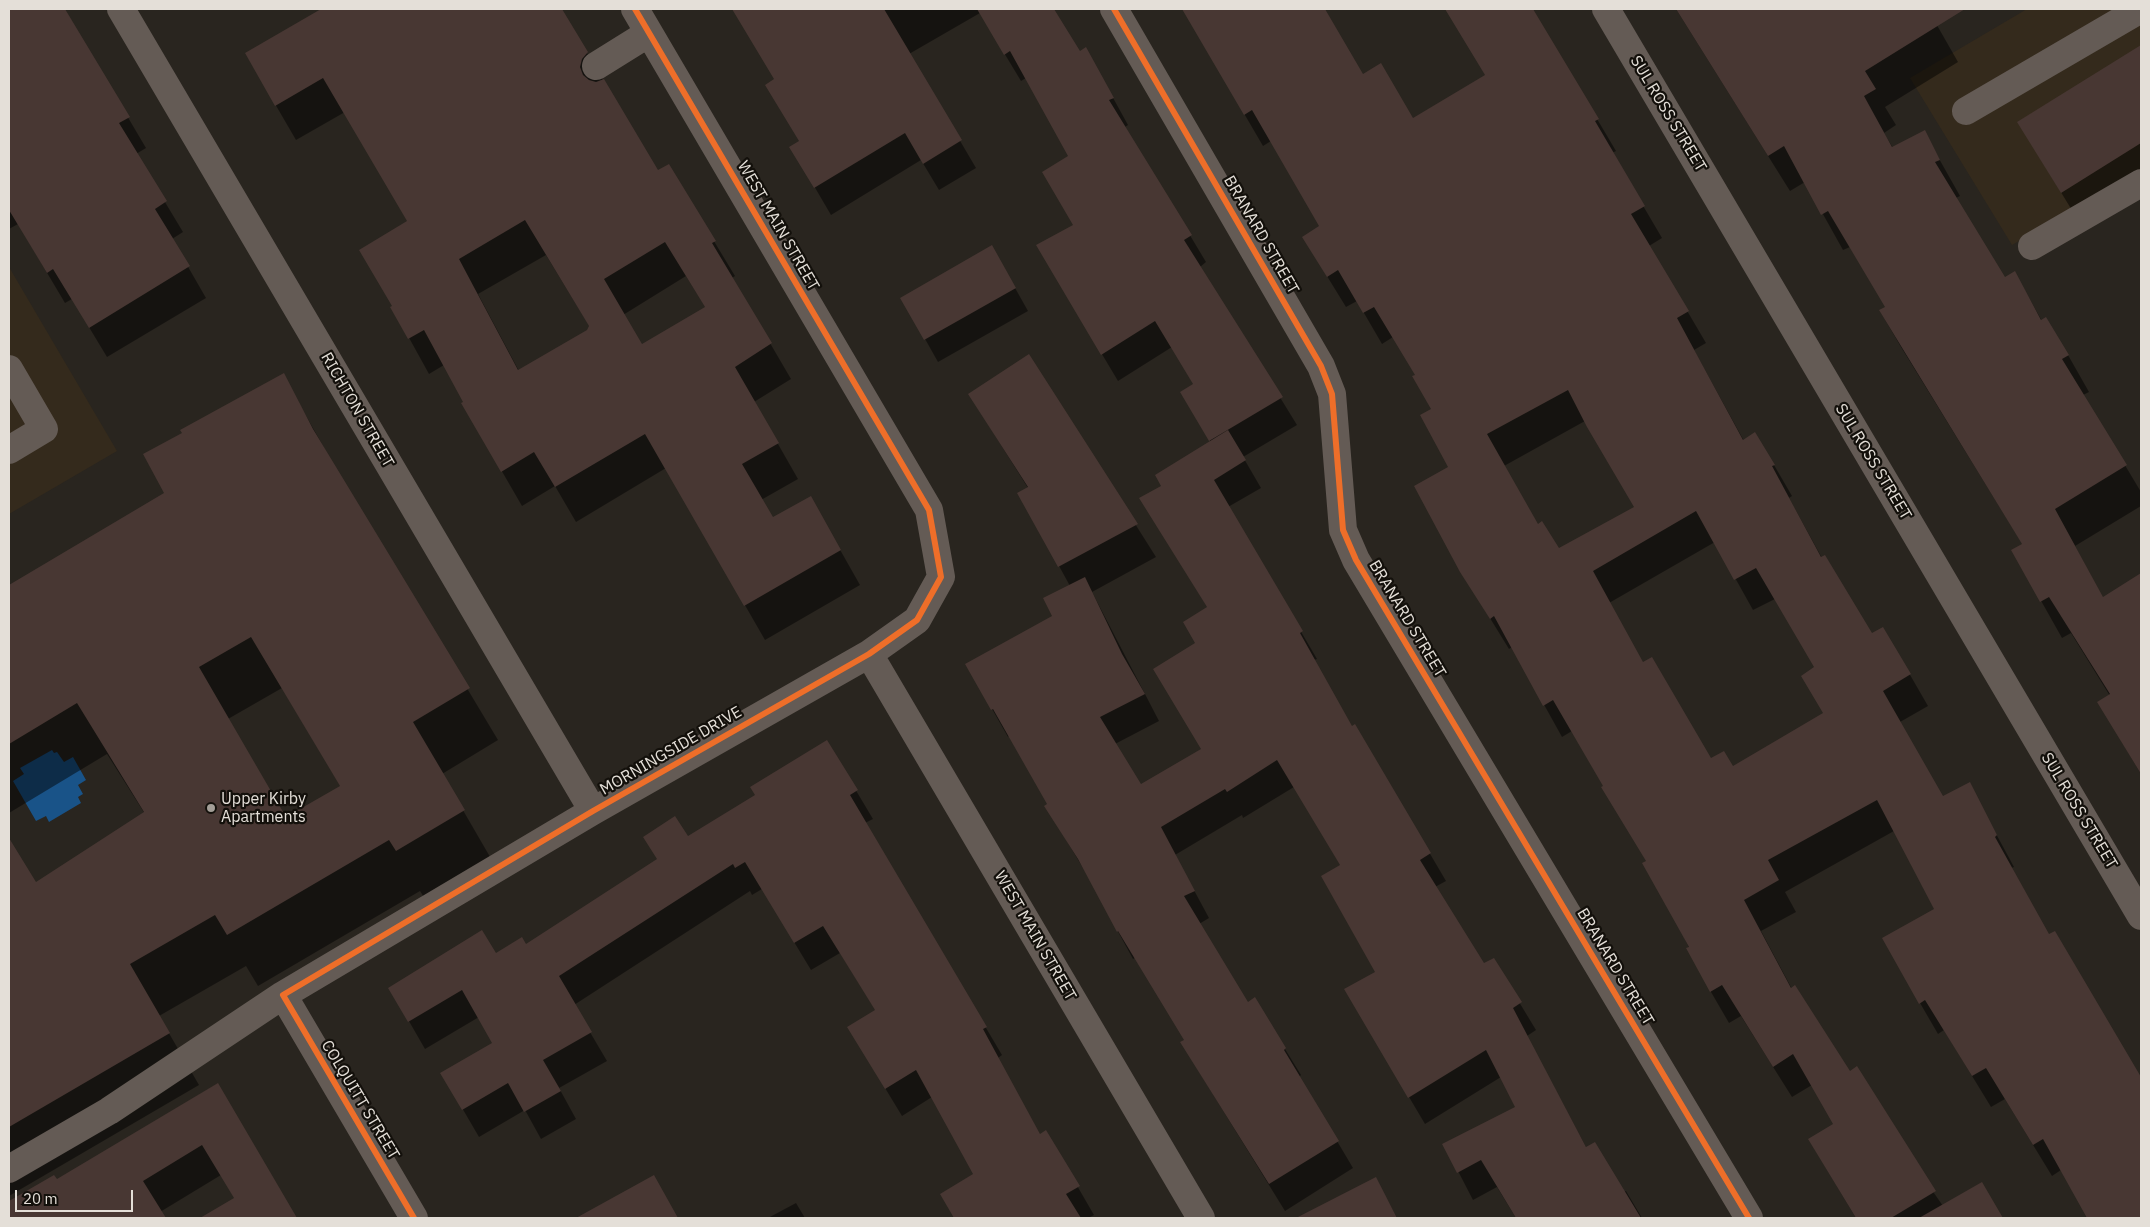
<!DOCTYPE html>
<style>
body{margin:0}
#map{position:relative;width:2150px;height:1227px;overflow:hidden;background:#29251f;font-family:"IBM Plex Sans",sans-serif}
canvas{display:block}
.frame{position:absolute;inset:0;border:10px solid #e4dfd8;pointer-events:none}
.scale{position:absolute;left:15px;top:1190px;width:118px;height:22px;box-sizing:border-box;border:2px solid #e4dfd8;border-top:0;padding-left:6px;font-size:15px;line-height:18px;white-space:nowrap;color:#e4dfd8;-webkit-text-stroke:4px #13100b;paint-order:stroke}
</style>
<div id="map">
<canvas width="2150" height="1227"></canvas>
<div class="frame"></div>
<div class="scale">20 m</div>
</div>
<script>
const c = document.querySelector('canvas').getContext('2d');
c.lineJoin = 'round';
function paint(path, color) {
  c.fillStyle = color;
  c.fill(path, 'evenodd');
}
function strokePath(path, color, width, dash) {
  c.strokeStyle = color;
  c.lineWidth = width;
  c.lineCap = dash ? 'butt' : 'round';
  c.setLineDash(dash || []);
  c.stroke(path);
}
function label(font, color, halo, rows, align = 'center') {
  c.font = font + ' "IBM Plex Sans",sans-serif';
  c.lineWidth = 4.5;
  c.setLineDash([]);
  c.textBaseline = 'middle';
  c.strokeStyle = halo;
  c.fillStyle = color;
  for (const [text, x, y, turn = 0] of rows) {
    c.save();
    c.translate(x, y);
    c.rotate((+turn || 0) * Math.PI / 180);
    c.textAlign = isNaN(turn) ? turn : align;
    if (halo) c.strokeText(text, 0, 0);
    c.fillText(text, 0, 0);
    c.restore();
  }
}
paint(new Path2D(`
 M2027,9H2141V169L2012,245L1910,78Z
 M9,267L117,451L9,514Z`), '#342a1c');
paint(new Path2D(`
 M52,750L54,753L57,752L64,762L73,757L86,780L78,785L83,794L78,797L81,803L49,822L46,816L36,821L13,781L24,774L20,768Z`), '#195388');
paint(new Path2D(`
 M9,9H64L146,148L136,154L183,232L172,239L206,298L107,357L72,299L65,303L18,224L9,229Z
 M324,9H561L657,172L668,165L735,276L732,278L791,379L754,402L798,479L761,500L772,519L830,532L860,585L765,640L666,468L576,522L555,486L522,506L463,404L465,403L444,365L429,374L392,307L408,222L345,112L296,140L246,54ZM546,255L590,327L588,331L519,371L478,294ZM686,276L706,308L642,346L623,315Z
 M737,9H1053L1079,52L1101,76L1128,125L1125,127L1206,262L1200,267L1297,425L1243,457L1261,488L1228,507L1317,659L1314,660L1352,727L1355,726L1446,881L1435,887L1484,965L1493,959L1536,1030L1527,1036L1587,1149L1624,1192L1626,1191L1642,1218H1516L1497,1187L1473,1200L1444,1144L1517,1107L1501,1077L1425,1124L1361,1016L1377,973L1341,866L1294,787L1243,818L1242,815L1175,855L1209,918L1199,924L1247,1003L1285,1049L1301,1075L1299,1077L1353,1168L1285,1211L1198,1070L1186,1041L1135,958L1133,959L1086,873L1062,833L1049,805L1010,735L1008,737L967,665L1053,616L1070,586L1019,493L1028,488L969,394L1029,356L1156,557L1092,592L1159,721L1115,744L1140,786L1202,749L1197,643L1208,608L1157,525L1162,486L1211,442L1182,392L1194,385L1172,347L1118,381L1053,272L1074,226L1070,157L1026,78L1021,81L980,13L909,54L976,168L939,190L921,160L831,215L807,174L800,142L776,80L735,10Z
 M1183,9H1323L1362,76L1412,119L1486,76L1448,11L1452,9H1532L1616,151L1612,153L1662,238L1649,246L1706,343L1694,350L1744,441L1774,465L1792,496L1789,498L1822,558L1872,635L1883,628L1928,706L1900,722L1943,798L1969,784L2014,867L2011,868L2049,936L2055,932L2141,1080V1218H2088L2061,1170L2052,1176L2005,1099L1991,1107L1944,1030L1938,1034L1920,1003L1935,910L1894,831L1785,892L1796,912L1761,931L1792,989L1943,1206L1982,1184L2001,1218H1856L1809,1140L1835,1125L1812,1085L1792,1097L1741,1016L1729,1023L1711,992L1647,862L1572,731L1562,737L1512,647L1509,649L1461,571L1450,467L1432,410L1416,375L1393,337L1382,344L1357,301L1346,307L1322,268L1321,227L1271,141L1263,146ZM1585,421L1636,508L1559,549L1538,525L1504,466ZM1715,542L1753,610L1775,599L1816,668L1824,714L1733,768L1711,760L1643,663L1609,603Z
 M1676,9H1951L1934,20L1958,62L1885,107L1896,125L1884,133L1893,148L1924,132L1960,196L1956,198L2005,279L2015,273L2042,321L2045,318L2068,355L2089,392L2083,395L2141,492V506L2075,546L2103,598L2136,578L2141,586V774L2120,739L2110,696L2071,633L2062,638L2013,551L2023,545L1901,347L1880,311L1886,307L1850,247L1843,250L1805,182L1790,191Z
 M2141,47V188L2081,225L2018,122Z
 M992,247L1028,311L938,362L902,298Z
 M283,375L344,483L498,740L442,774L493,862L427,902L420,891L258,986L246,966L159,1016L199,1085L9,1196V858L17,853L36,883L145,814L107,754L9,813V586L166,494L183,433ZM282,688L341,787L286,819L228,719Z
 M827,742L873,819L865,823L1002,1055L998,1058L1040,1135L1046,1132L1094,1215L1088,1218H955L941,1194L974,1174L932,1097L902,1116L865,1055L876,1011L840,953L811,970L762,889L752,895L750,891L574,1005L607,1061L559,1088L576,1119L541,1139L525,1110L479,1137L458,1101L494,1043L479,1017L425,1049L406,1016L496,954L525,946L658,860L688,838L756,796Z
 M217,1084L296,1218H211L209,1214L235,1199L221,1175L160,1212L164,1218H9V1203L54,1177L56,1181Z
 M653,1177L677,1218H596L592,1211Z
 M1376,1179L1397,1218H1298Z
 M796,1203L805,1218H768Z`), '#0007');
paint(new Path2D(`
 M9,9H65L130,117L119,123L167,201L155,209L190,266L89,328L53,269L47,273L9,210Z
 M321,9H562L588,52L582,59L580,67L583,75L589,80L596,82L604,79L658,170L669,164L716,241L712,243L772,343L735,367L779,443L742,464L773,517L811,496L841,550L744,606L645,434L555,487L534,452L501,472L461,403L463,402L424,330L408,339L390,307L392,306L359,250L407,221L323,78L275,106L245,53ZM525,220L589,326L587,330L518,370L459,259ZM665,242L705,307L642,344L604,279Z
 M732,9H884L962,140L923,164L905,133L814,188L789,147L799,141L765,85L774,79Z
 M977,9H1054L1080,51L1086,47L1114,98L1109,100L1192,235L1184,240L1283,397L1209,441L1180,392L1193,384L1155,321L1101,355L1036,245L1073,225L1042,172L1068,156L1010,51L1004,55Z
 M1182,9H1325L1363,74L1381,63L1413,118L1485,75L1445,9H1533L1599,119L1595,121L1645,206L1631,214L1689,311L1677,318L1743,440L1755,432L1775,465L1772,466L1821,557L1825,555L1872,633L1883,627L1911,674L1883,691L1943,796L1970,782L1997,835L1995,837L2049,934L2055,931L2141,1077V1218H2087L2043,1139L2033,1145L1986,1068L1972,1076L1925,1000L1919,1004L1882,938L1934,909L1877,800L1768,860L1779,880L1744,900L1791,988L1795,985L1850,1071L1857,1066L1936,1191L1891,1218H1856L1808,1139L1833,1124L1793,1054L1773,1067L1722,985L1710,992L1686,948L1689,947L1642,863L1646,861L1601,787L1603,786L1553,700L1543,706L1494,616L1490,619L1460,572L1414,486L1448,467L1420,415L1431,409L1412,376L1415,375L1374,307L1363,313L1338,270L1327,277L1302,237L1319,226L1252,110L1244,115ZM1568,390L1587,427L1634,507L1559,548L1542,521L1538,524L1487,434ZM1696,511L1734,580L1756,568L1814,667L1801,676L1823,713L1733,766L1724,751L1711,758L1652,657L1643,662L1593,571Z
 M1676,9H1965L1865,71L1876,89L1864,96L1892,147L1925,130L1940,160L1935,162L2005,277L2015,271L2041,320L2046,317L2069,355L2062,359L2127,465L2055,509L2103,597L2141,573V774L2097,702L2110,694L2049,597L2040,602L2011,550L2022,544L1879,310L1885,307L1828,211L1821,215L1784,146L1768,156Z
 M2141,45V143L2061,193L2017,122Z
 M992,245L1016,288L924,340L900,298Z
 M1029,354L1138,524L1058,567L1017,493L1028,487L968,394Z
 M284,373L313,429L470,688L413,722L465,810L396,851L389,840L227,935L215,915L130,964L170,1033L9,1127V838L36,882L144,812L77,703L9,744V585L164,493L143,454L182,433L180,430ZM251,637L340,786L286,817L199,667Z
 M1228,430L1246,460L1214,480L1303,631L1300,633L1352,726L1355,724L1431,853L1420,860L1484,963L1494,958L1522,1002L1513,1008L1586,1147L1595,1142L1641,1218H1516L1481,1160L1457,1173L1442,1144L1515,1107L1486,1050L1408,1098L1344,989L1375,972L1321,876L1340,865L1277,760L1227,792L1225,789L1161,827L1195,891L1184,896L1248,1002L1255,997L1286,1048L1284,1050L1339,1141L1269,1184L1180,1042L1184,1040L1118,931L1117,932L1078,859L1044,806L1047,804L993,709L991,710L965,664L1052,616L1043,598L1085,577L1122,654L1145,694L1100,717L1141,784L1201,749L1153,669L1195,643L1183,622L1207,607L1139,498L1161,486L1155,475Z
 M827,740L858,790L850,795L987,1027L983,1029L1040,1134L1046,1130L1080,1186L1066,1194L1081,1218H954L940,1194L973,1174L916,1070L885,1089L847,1027L875,1010L823,926L794,943L745,862L735,868L733,864L559,976L592,1032L543,1060L561,1091L524,1112L508,1083L462,1110L440,1073L492,1043L462,990L408,1022L388,988L482,930L496,953L522,937L526,944L657,859L643,837L675,816L688,836L755,795L750,787Z
 M218,1083L297,1218H200L234,1198L202,1145L143,1181L166,1218H9V1201L54,1175L57,1179Z
 M654,1175L678,1218H576Z
 M1376,1177L1397,1218H1296Z
 M1982,1182L2003,1218H1919Z`), '#483733');
strokePath(new Path2D(`
 M121,9L593,811
 M1114,9L1321,366L1332,394L1343,530L1356,560L1749,1218
 M1606,9L2141,916
 M596,66L649,33
 M1966,111L2141,9
 M2032,246L2141,183
 M9,369L44,429L9,450
 M869,654L1201,1218
 M283,995L414,1218
 M9,1169L109,1111L283,995L593,811L869,654L917,620L941,577L929,510L635,9`), '#645b55', 28);
strokePath(new Path2D(`
 M1114,9L1321,366L1332,394L1343,530L1356,560L1749,1218
 M414,1218L283,995L593,811L869,654L917,620L941,577L929,510L635,9`), '#ee6e29', 6);
for (const [x, y, r, color] of [
 [211,808,5,"#a39e97"]
]) {
  const dot = new Path2D();
  dot.arc(x, y, r, 0, 2 * Math.PI);
  c.fillStyle = color;
  c.fill(dot);
  strokePath(dot, '#13100b', 2);
}
label('16px', '#e4dfd8', '#13100b', [
 ["SUL ROSS STREET",1668,114,59],
 ["WEST MAIN STREET",778,226,60],
 ["BRANARD STREET",1261,235,60],
 ["RICHTON STREET",357,410,60],
 ["SUL ROSS STREET",1873,462,59],
 ["BRANARD STREET",1407,619,59],
 ["MORNINGSIDE DRIVE",671,751,-30],
 ["SUL ROSS STREET",2079,811,59],
 ["WEST MAIN STREET",1035,936,60],
 ["BRANARD STREET",1615,967,59],
 ["COLQUITT STREET",360,1100,59]
]);
label('16px', '#e4dfd8', '#13100b', [
 ["Upper Kirby",221,799],
 ["Apartments",221,817]
], 'left');
</script>
